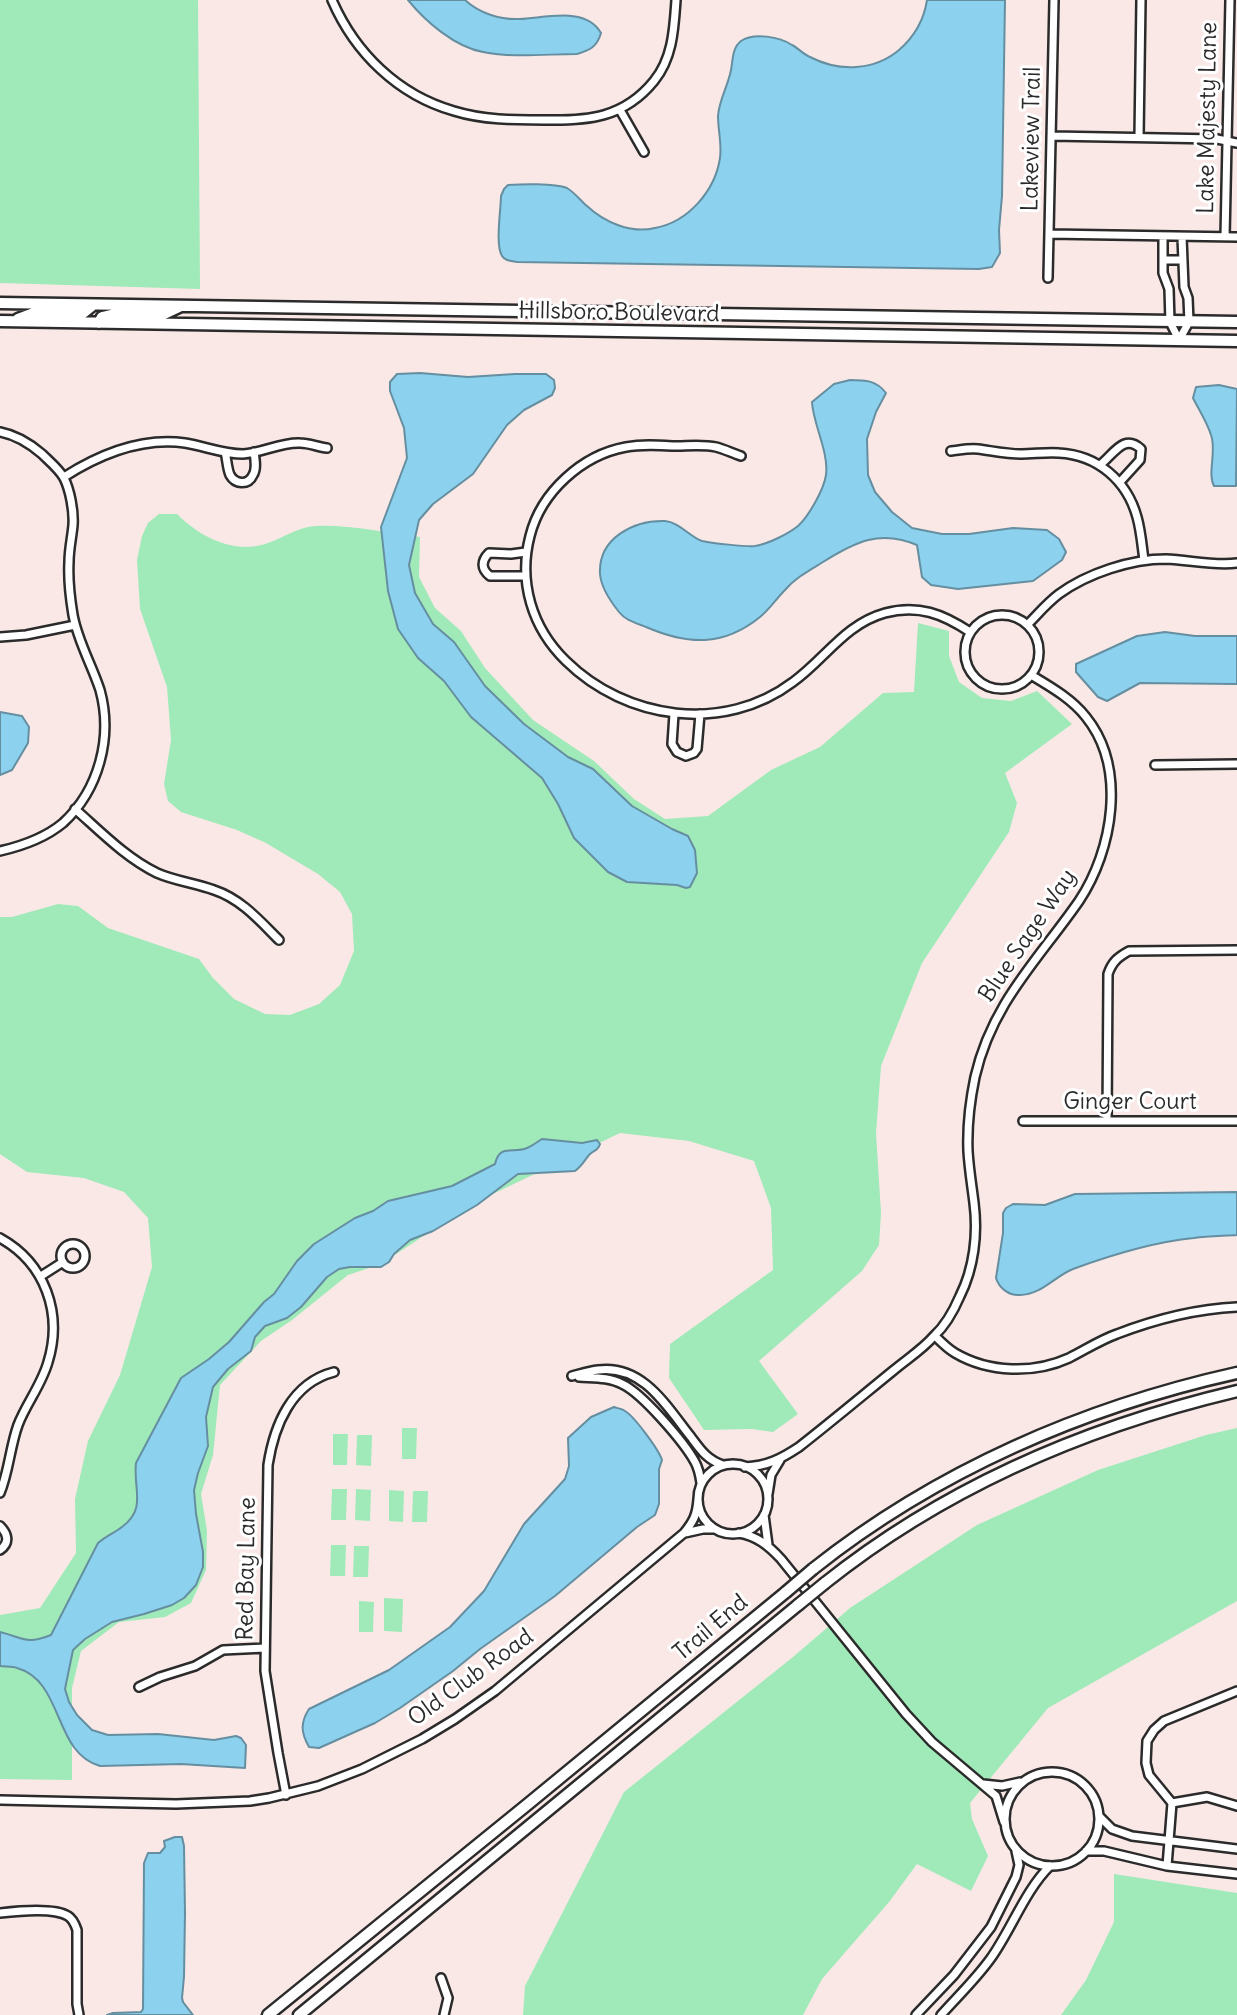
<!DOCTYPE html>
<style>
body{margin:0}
canvas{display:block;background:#f9e8e5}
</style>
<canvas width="1237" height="2015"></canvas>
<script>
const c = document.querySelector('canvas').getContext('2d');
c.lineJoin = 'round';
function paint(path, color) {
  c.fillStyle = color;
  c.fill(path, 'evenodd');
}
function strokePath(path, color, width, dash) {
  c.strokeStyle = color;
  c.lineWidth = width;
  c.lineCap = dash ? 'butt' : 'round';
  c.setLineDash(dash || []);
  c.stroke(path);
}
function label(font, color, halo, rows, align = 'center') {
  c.font = font + ' Delius,sans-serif';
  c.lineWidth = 6;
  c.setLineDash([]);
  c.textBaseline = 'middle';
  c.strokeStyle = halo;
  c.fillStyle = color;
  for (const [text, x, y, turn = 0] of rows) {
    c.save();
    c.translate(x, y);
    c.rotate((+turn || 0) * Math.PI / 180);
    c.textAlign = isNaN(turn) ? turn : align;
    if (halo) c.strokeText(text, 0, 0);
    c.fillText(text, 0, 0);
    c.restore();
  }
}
paint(new Path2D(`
 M0,0H198L200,289L0,283Z
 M159,514H177C199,536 232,554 265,544C282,539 297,527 316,526C345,524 389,533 420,537L419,577L435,608L461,631L485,668L533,720L594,761L634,799L665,819L708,816L771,770L820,747L883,693L914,692L918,623L949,631V656L959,682L982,698L1011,701L1037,691L1072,724L1005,773L1017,803L1009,832L922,963L881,1066L876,1133L881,1213L879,1245L862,1271L759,1361L798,1414L773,1432L752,1429L704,1430L669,1378L670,1344L773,1270L771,1208L754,1161L689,1141L620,1133L472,1204L381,1264L348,1275L292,1320L261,1341L220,1385L213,1455L201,1494L207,1531L206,1570L191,1603L165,1617L119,1622L81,1651L72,1688V1780L0,1779V1615L40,1608L76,1553L75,1499L88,1441L120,1375L152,1267L148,1218L124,1192L84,1178L27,1172L0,1154V917H12L58,904L78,906L108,928L199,959L213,978L234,999L265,1014L290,1015L319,1004L340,985L354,951L352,914L340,892L318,874L266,843L237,830L181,812L168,801L164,784L171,740L167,687L140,609L137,560L142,536L148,523Z
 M402,1428H417L416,1459H402Z
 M1237,1428V1601L1048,1708L970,1803L972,1819L988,1856L971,1891L917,1864L889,1902L822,1979L803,2015H523L525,1986L624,1792L793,1657L850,1608L977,1525L1098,1470L1206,1435Z
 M333,1434H348L347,1465H333Z
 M357,1435H372L371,1466L356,1465Z
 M332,1489H347L346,1520H331Z
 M356,1489L371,1490L370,1521L355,1520Z
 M389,1490L404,1491L403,1522L389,1521Z
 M413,1491H428L427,1522H412Z
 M331,1545H346L345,1576H330Z
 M354,1546H369L368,1577H353Z
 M384,1598L403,1599L402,1632L384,1631Z
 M359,1601L374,1602L373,1632H359Z
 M1114,1874L1237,1893V2015H1061L1086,1980L1114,1922Z`), '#a0eab9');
const water = new Path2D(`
 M408,0H465C479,13 500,20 520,19C545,18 586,6 601,33C597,47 590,50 577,54C548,54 511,58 483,52C455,47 426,22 408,0Z
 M927,0H1005L1002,196L999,230L1000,253L992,267L979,269L517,262C511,261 505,261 502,256C495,245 501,209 501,196L504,189L508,185C522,184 554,183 567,188C574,192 581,201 587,206C604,222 631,234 655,228C688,222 715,191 720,158C722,144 718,130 718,116C719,100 728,86 731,70C733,60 732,48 741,41C754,32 780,37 792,45C798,48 803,54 810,57C839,72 874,71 899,50C915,36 924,20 927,0Z
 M420,373L468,377L515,374H546L554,380L555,388L552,395L524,410L507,425L473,474L433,504L419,520L409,565L415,593L433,624L454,642L485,686L524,724L568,757L593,769L632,806L672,829L688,836L695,850L697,873L690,887L686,888L677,885L627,882L608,872L574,838L558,804L542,778L471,717L444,681L418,658L398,629L388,591L381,527L407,458L404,428L390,391V382L397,374Z
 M850,380C865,380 876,380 886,393L876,412L867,439L868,475L875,492L892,512L912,528L942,534H969L1013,528L1047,530L1059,539L1066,552L1062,560L1033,581L958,589L931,585L922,577L917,545C880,529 855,542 823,562C810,570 795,578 785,590C776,599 770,609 760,617C723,647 688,645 646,627C636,623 625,620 619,612C611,602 601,587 600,574C598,538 634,520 665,521C679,522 690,537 702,541C710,543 747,547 755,546C768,544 788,534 798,526C809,516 824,489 826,475C829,452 813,424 812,402L834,384Z
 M1219,385L1237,389L1236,486H1214C1207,473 1217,451 1211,435C1207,422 1199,410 1193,398L1196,387Z
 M1165,632L1195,636H1237V684L1140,683L1107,701L1098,697L1076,672V664L1137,636Z
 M0,712L22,716L29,727L28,743L12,770L0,775Z
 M542,1139L582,1143L597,1140L600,1144C598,1151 594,1150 589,1155C584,1161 582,1166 575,1171L518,1174L477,1205L433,1231L410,1240L394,1254L389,1262L381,1267H350L339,1269L327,1277L301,1307L287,1318L265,1326L255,1337L251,1351L228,1369L213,1387L206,1417L208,1446L198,1473L194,1490L196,1514L203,1552V1567L196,1585L184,1598L172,1605L144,1614L112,1622L85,1639L73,1650L65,1689L69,1702L77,1715L92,1730L108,1735L158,1734L214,1740L236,1736L241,1738L246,1745L245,1768L181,1764L100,1766C53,1753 64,1681 17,1668C12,1666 5,1667 0,1666V1632C24,1638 26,1645 51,1635L98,1543C106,1536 114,1533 122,1527C147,1508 133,1490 136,1463L181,1378L209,1359L229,1342L264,1302L274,1294L297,1261L314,1244L355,1218L373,1211L388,1201L452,1186L495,1164C500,1143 513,1154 527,1148C532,1146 537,1142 542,1139Z
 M1237,1192V1235C1223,1236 1208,1236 1194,1238C1153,1242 1111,1255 1073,1269C1055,1276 1041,1295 1020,1295C1009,1296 999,1288 996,1278L1003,1233V1213L1006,1208L1013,1204L1045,1205L1075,1194Z
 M614,1407C616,1408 623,1409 625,1411C634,1416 659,1450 662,1460L659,1469V1504L655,1515L637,1527L555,1596L480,1649L453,1671L400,1708L375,1723L319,1748L309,1747C301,1733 300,1723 309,1709L389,1670L450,1627L484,1591L524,1524L565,1479L569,1466L568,1438L591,1417Z
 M175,1837H182L184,1846L185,1913L184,1977L182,1998L183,2002L193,2015H107L113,2013L141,2012L143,2009L144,1863L148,1853H160L165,1847L164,1841Z`);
paint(water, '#8cd1ee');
strokePath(water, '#658fa0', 2);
const street = new Path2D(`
 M332,0C355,53 398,95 454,111C483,120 514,120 544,120C588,121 624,118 654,81C673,58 674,28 676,0
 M620,110L644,152
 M1051,136L1217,139L1237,143
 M1139,137L1141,0
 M1049,234L1237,237
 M1163,237V273L1169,289L1170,322L1179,340
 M1225,237L1230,0
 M1163,260H1182
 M1048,278L1054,0
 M1179,340L1189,322L1188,298L1184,287L1182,237
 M0,432C16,435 29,443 42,454C49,461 59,469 64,478C70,490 74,511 73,525C72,537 69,549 69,562C68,580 70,597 73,615C78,642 92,665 100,690C113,737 99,790 63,823C45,838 22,846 0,851
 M951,451C960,450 969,448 978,449C993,451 1007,454 1021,454C1034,454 1047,452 1059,453C1098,455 1127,481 1137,517C1141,531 1142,546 1144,560
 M225,452C227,459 227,468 230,475C235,484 248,486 253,475C257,469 255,459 254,452
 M741,456C732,453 724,449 716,447C703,444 687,446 673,446C657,445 642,444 626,447C582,455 541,492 530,536C518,582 532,628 566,661C626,720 724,734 793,682C825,659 845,624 885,613C918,604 943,614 970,632
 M1100,465C1114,454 1124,433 1141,449L1140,460L1120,482
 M64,477C100,454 141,437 185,443C204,446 223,454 243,454C262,453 281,442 300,443C309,443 318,447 327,448
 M525,576H490C481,569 481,561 489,553L511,554L526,552
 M965 652a37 37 0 1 1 74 0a37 37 0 1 1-74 0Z
 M1028,624C1038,614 1047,603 1059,594C1088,573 1131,559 1166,559C1190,560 1214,566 1237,563
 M0,637L26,635L75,625
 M674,714L672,744L677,752L686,756L694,753L697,749L700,714
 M1155,765L1237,764
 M75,809C100,831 126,858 157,873C175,881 195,883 214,890C241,899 259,920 279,940
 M1023,1121H1237
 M1107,1121L1108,974C1112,962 1118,957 1129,951L1237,950
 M0,1238C45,1263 63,1313 48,1362C42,1384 26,1404 18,1425C10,1447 9,1471 0,1493
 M61 1256a12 12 0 1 1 24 0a12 12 0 1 1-24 0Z
 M41,1276L63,1262
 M935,1336C941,1342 948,1349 955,1353C989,1373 1034,1374 1069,1358C1085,1350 1100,1340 1117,1334C1156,1319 1195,1309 1237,1307
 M572,1376C580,1374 589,1371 598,1370C643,1364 667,1407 691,1437C700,1449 707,1460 723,1465
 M579,1377C593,1378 609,1377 622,1384C642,1393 684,1442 695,1462C699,1469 700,1476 701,1483
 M698 1499a35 35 0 1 1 70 0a35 35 0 1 1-70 0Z
 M745,1467C767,1466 781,1459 799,1447C831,1422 862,1396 894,1370C907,1359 923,1349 934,1336C945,1326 954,1310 960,1296C974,1268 978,1234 974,1203C972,1186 969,1169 968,1151C967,1126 970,1101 975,1077C992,1003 1038,960 1079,901C1113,850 1127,768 1086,717C1072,699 1051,687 1031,675
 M768,1494L771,1475L780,1460
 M764,1515L768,1545
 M0,1526C8,1534 10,1543 0,1550
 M685,1533L703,1529H714
 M739,1533C757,1536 769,1546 781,1559L906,1714L932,1742L996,1796L1004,1822
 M139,1687L160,1677L195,1666L223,1650L265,1648
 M1005 1819a47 47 0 1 1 94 0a47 47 0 1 1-94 0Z
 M983,1784L1002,1786L1020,1782
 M286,1795L278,1753L265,1671L268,1465C274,1426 291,1383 334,1372
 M0,1800L176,1804L250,1801L269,1798L318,1786L362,1769L422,1739L455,1719L495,1691L684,1533C694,1521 697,1514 698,1499
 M1172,1803L1207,1797L1237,1806
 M1100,1817L1112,1829L1132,1836L1237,1849
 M1086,1851H1104L1167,1866L1237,1874
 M1167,1866L1172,1803L1149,1775L1146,1763L1147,1741L1154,1730L1164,1721L1237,1691
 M0,1913C17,1911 54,1907 68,1916C73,1919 75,1924 77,1930V2004L79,2015
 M441,1978L448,1998L444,2015
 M916,2015L954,1975L991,1927L1016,1877L1019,1865L1016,1851
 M941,2015C958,1996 976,1979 991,1958C1011,1930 1026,1889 1050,1866`);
const secondary = new Path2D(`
 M0,303L1237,322
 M18,319L34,313H83L93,305
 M0,321L1237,341
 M99,323L102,317L115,314H164L179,307
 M813,1569C936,1471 1084,1407 1237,1373
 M825,1583C945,1487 1089,1426 1237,1391
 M268,2015L528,1804L786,1592
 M299,2015L798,1605`);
strokePath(street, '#2b2b2b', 12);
strokePath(secondary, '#2b2b2b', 15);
strokePath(street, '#fff', 7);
strokePath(secondary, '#fff', 10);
const secondaryBridge = new Path2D(`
 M786,1592L813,1569
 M798,1605L825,1583`);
strokePath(secondaryBridge, '#2b2b2b', 15, []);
strokePath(secondaryBridge, '#fff', 10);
label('23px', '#2b2b2b', '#fff', [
 ["Lake Majesty Lane",1208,118,-89],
 ["Lakeview Trail",1032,139,-89],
 ["Hillsboro Boulevard",619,313,1],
 ["Blue Sage Way",1028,936,-56],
 ["Ginger Court",1130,1102],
 ["Red Bay Lane",247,1569,-89],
 ["Trail End",711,1628,-40],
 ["Old Club Road",471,1678,-36]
]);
</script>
